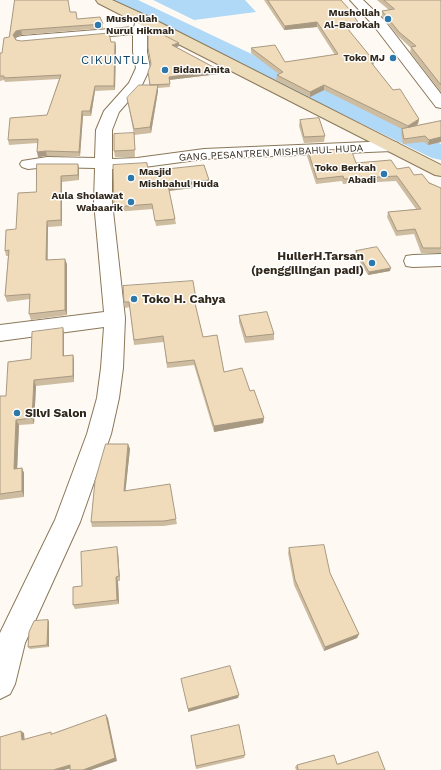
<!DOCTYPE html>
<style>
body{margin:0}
canvas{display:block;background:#fefaf3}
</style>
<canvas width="441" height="770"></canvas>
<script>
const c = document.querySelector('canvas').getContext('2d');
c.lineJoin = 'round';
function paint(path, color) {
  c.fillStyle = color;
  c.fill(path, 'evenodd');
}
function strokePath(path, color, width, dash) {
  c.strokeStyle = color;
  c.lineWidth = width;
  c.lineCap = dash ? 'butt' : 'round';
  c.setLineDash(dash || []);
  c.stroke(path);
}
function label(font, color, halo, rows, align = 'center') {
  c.font = font + ' "Work Sans",sans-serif';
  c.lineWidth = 3;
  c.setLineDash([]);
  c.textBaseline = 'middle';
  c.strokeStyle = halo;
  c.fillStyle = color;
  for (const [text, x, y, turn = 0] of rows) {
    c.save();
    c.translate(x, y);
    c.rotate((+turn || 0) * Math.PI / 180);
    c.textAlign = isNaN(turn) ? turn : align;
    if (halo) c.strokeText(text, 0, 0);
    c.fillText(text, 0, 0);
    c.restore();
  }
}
paint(new Path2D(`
 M153,0H245L256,12L194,20Z`), '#b0d8f7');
paint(new Path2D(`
 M114,0H138L441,144V160L432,158L116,4Z`), '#b0d8f7');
const street = new Path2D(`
 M350,0H363L384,20L441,94V108L436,107L374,26Z
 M142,15L147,16L148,19L147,30V52L150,68L141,87L119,112L112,130V159L137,158L204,149L392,141L398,143L400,146L398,149L392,151L204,159L137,168L112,169V202L125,318L123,368L119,398L111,434L80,522L25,643L15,684L10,694L0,699V633L55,520L87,434L97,398L101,368L104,327L0,341V325L104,312L94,202L95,168L47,167L28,169L22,167L20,164L22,161L47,157L95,158L96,130L104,111L129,83L136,68L133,52V34L22,44L17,43L15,40L17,37L22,36L134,27L137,16Z
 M441,254V266L413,267L406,266L404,261L406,256L413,255Z`);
const secondary = new Path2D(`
 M96,0H112L147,16L441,165V176L435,175L98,3Z`);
strokePath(street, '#8a7759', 2);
strokePath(secondary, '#8a7759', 2);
paint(street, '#fff');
paint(secondary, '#eddcb9');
paint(new Path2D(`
 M15,0L70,12L77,19L103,24V28L22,35L17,36L15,38L16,40L21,41L115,42L116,46L115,90L95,91L91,116H83L80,156H47L38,157L37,143L9,145L8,140L47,115L59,79L5,82L4,80L0,81V53H2L9,37Z
 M264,0H341L358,22L357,26L346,27L374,61L373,65L393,90L419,119L418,124L414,126L441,121V142L428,145L424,142L403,144L401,134L402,129L324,90L310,97L276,80L277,75L279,74L251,53V48L285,62L335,55L317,27L284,30Z
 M377,0H441V92L410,52L411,48L398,36L382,16V11L389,10Z
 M179,46L176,47L219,70V74L169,80L170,87L158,88V91L151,133L134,135L127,98L149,85L151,65L148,48Z
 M300,120L325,136L324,142L304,143L299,126Z
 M134,133L135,157H115L114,151Z
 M308,151L356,163L397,169L414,175L441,188V253H421L414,234L396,236L387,217L388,212L416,209L396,181L343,184L342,181L316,184L307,156Z
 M78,164L79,169V180L62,182V226L48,227V260L67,264V315L31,320L29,314L30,299L7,302L5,296L8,256H6L5,251L36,192Z
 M148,171L209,186L169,191L175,219L176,224L156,226L153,209L115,212L114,207Z
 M356,251L390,271L368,275L355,254Z
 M123,286L196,299V304H195L203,337L224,372L250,391L264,418L263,423L214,432L194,365L167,368L164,342L134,345L130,307L125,308Z
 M239,316L274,334V340L245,343L239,322Z
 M63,328L64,334V356L73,355L74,361V382L36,386L34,424L19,425L17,468H22L24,473V497L0,500V396H6L31,359Z
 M128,444L130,449L125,491L176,519L177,524L164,526L92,527L91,522Z
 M289,548L330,573L359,634L357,638L324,651L294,585L288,553Z
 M118,552L120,581H118L119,604L75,609L73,605L82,586Z
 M48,620L49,622V647L30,649L28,647Z
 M191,736L245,755L244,758L196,769Z
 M337,764L385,770H296L295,767L297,765Z`), '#cebca0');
paint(new Path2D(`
 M317,22V27L284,30L285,26Z
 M21,30L22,35L17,36L14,39L13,35L16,31Z
 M115,42L116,46L115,90L114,86Z
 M179,43V46L173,49L172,45Z
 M370,61H374L373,66Z
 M219,70V74L169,80V77Z
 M158,85V91L151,133L150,127Z
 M324,85V90L310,97V92Z
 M95,86V91L91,116L90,111Z
 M82,111L83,116L80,156L79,152Z
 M419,119L418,124L407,131L408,126Z
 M441,137V142L428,145L429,140Z
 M46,151L47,156L38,157L37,152Z
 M78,164L79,169V180L78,175Z
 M61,176L62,182V226L61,220Z
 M209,180V186L168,191V185Z
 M47,221L48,227L47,266L46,260Z
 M65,259L67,264V315L65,310Z
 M391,268L390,271L368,275L369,272Z
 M63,328L64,334V362L63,356Z
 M73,355L74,361V382L73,376Z
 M34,380L36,386L34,424L32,418Z
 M264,418L263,423L214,432V426Z
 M16,420L19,425L17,474L14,469Z
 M128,444L130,449L125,496L124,491Z
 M22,468L24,473V497L22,491Z
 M117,547L118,552L120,581L119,576Z
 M116,577L118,581L119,604L117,600Z
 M48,620L49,622V647L47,645Z
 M359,634L357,638L324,651L325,647Z
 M239,695L238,698L188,712V709Z
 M106,715L108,718L117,761L91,770H83Z
 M21,731L24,733L25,743L22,740Z
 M70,765L72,768L64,770H53Z`), '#a89982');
const building = new Path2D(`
 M15,0H68L70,12H76L77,19L100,17L103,24L21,30L16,31L13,35L16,40L21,41L109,33L111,42H115L114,86H95L90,111H82L79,152L46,151L37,152L38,139L8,140L10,118L47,115L61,75L4,78V76H0V53H2L4,38L9,37Z
 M268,0H341L349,9L358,22L343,23L374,61H370L393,90L400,89L419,119L408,126L324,85L310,92L277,75L283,72L251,48L275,45L285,62L338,54L317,22L285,26Z
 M384,0H441V85L411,47L416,46L399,32L382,11L394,9Z
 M160,33L179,43L172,45L219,70L169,77L170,84L150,85L148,72L151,64L148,48V34Z
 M139,85H158L150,127L134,129L127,98Z
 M319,118L325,136L304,137L300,120Z
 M441,121V137L429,140L425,136L404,139L402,129Z
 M134,133L135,150L114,151V134Z
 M351,149L356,163L391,160L397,169L409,167L414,175L422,174L429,183L441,188V248H423L415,229L397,231L388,212L421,209L397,176L344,179L343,176L317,179L308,151Z
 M147,163L148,171L204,165L209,180L168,185L175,219L155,221L152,204L114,207L113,165Z
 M37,164H78V175L61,176V220L47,221L46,260L65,259V310L29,314L30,294L5,296L9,250L5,251L6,230L16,229L18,193L36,192Z
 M377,247L391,268L369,272L356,251Z
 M193,281L196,299H194L203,337L217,335L224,372L242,368L250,391L254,390L264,418L214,426L194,360L167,363L163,336L134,340L129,302H124L123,286Z
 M267,312L274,334L246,337L239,316Z
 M63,328V356L73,355V376L34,380L32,418L16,420L14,469L22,468V491L0,494V396H6L8,362L31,359L32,332Z
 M106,444H128L124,491L170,484L176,519L164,521L91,522L95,481Z
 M324,545L330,573L359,634L325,647L295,580L289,548Z
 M117,547L119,576L116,577L117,600L73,605V587L82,586L81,552Z
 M48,620L47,645L28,647L29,632L34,621Z
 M230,666L239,695L188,709L181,679Z
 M106,715L115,758L83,770H70V765L53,770H0V737L21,731L22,740L51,732V734Z
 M239,725L245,755L196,766L191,736Z
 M378,752L385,770H298L297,765L334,755L337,764Z`);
paint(building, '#f0dbba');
strokePath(building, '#a89982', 1);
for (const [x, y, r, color] of [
 [388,19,4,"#2d78ab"],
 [98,25,4,"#2d78ab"],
 [393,58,4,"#2d78ab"],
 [165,70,4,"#2d78ab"],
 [384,174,4,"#2d78ab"],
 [131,178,4,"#2d78ab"],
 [131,202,4,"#2d78ab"],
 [372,263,4,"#2d78ab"],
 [134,299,4,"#2d78ab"],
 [17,413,4,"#2d78ab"]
]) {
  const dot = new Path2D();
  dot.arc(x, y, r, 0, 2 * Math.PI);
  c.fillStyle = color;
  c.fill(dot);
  strokePath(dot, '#fff', 1.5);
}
label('bold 10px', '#31281c', '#fff', [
 ["Mushollah",380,13],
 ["Al-Barokah",380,25],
 ["Mushollah",106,19,"left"],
 ["Nurul Hikmah",106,31,"left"],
 ["Toko MJ",385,58],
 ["Bidan Anita",173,70,"left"],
 ["Toko Berkah",376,168],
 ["Abadi",376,180],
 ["Masjid",139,172,"left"],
 ["Mishbahul Huda",139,184,"left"],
 ["Aula Sholawat",123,196],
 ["Wabaarik",123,208]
], 'right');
label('10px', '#31281c', '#fff', [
 ["GANG PESANTREN MISHBAHUL HUDA",271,153,-3]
]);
c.letterSpacing = '1px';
label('12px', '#0c4365', '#fff', [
 ["CIKUNTUL",115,60]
]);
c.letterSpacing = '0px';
label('bold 12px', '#31281c', '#fff', [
 ["HullerH.Tarsan",364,256,"right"],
 ["(penggilingan padi)",364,270,"right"],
 ["Toko H. Cahya",142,299],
 ["Silvi Salon",25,413]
], 'left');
</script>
